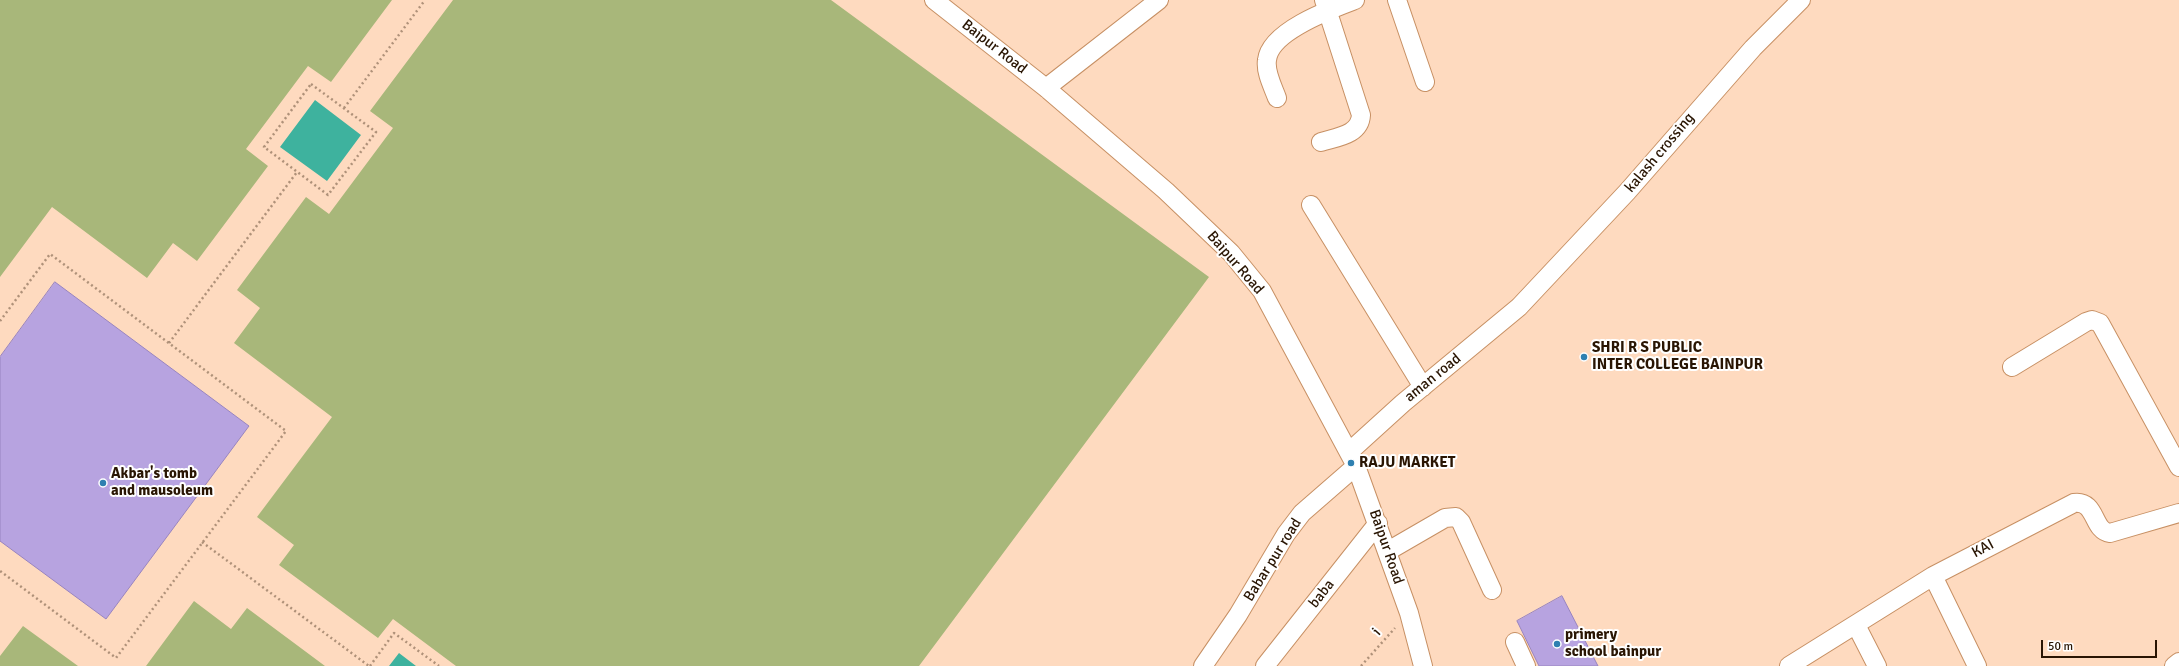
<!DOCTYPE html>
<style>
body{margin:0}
#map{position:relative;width:2179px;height:666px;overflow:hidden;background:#fedabf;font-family:Signika,sans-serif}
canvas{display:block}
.scale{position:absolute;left:2041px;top:640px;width:116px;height:18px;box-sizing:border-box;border:2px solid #291503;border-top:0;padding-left:5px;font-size:12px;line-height:14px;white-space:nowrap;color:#291503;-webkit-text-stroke:3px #fff;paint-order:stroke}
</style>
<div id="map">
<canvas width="2179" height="666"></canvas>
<div class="scale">50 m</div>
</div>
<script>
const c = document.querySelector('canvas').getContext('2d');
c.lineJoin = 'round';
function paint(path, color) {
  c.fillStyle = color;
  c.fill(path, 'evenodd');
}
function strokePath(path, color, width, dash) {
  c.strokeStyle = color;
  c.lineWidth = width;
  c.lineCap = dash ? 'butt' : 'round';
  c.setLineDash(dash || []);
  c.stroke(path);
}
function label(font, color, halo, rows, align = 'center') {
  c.font = font + ' Signika,sans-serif';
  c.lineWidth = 4;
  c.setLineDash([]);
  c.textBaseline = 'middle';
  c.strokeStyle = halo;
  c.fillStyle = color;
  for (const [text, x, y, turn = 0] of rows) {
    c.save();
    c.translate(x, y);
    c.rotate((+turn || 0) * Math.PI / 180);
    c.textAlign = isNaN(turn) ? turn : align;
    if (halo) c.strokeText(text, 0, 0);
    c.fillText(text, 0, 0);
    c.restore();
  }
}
paint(new Path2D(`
 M0,0H392L331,82L308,66L246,149L268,166L197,261L173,243L147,278L52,207L0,277Z
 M453,0H831L1209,277L919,666H456L393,619L378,638L279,565L294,545L257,517L332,417L234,343L260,308L237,290L306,197L329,214L393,128L370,111Z
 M194,601L231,629L247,608L325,666H146Z
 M23,626L78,666H0V656Z`), '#a8b77a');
paint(new Path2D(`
 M315,100L361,135L327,181L280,147Z
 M399,653L416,666H389Z`), '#3eb29e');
const building = new Path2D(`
 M55,282L249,426L106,619L0,541V357Z
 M1562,596L1598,666H1539L1517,621Z`);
paint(building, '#b7a3e0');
strokePath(building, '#9884bf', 1);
const street = new Path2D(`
 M934,0L1046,88L1166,191L1231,253L1262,291L1356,466L1409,613L1423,666
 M1397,0L1425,82
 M1046,88L1159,0
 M1277,98C1273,87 1265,72 1267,60C1270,31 1331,9 1355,0
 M1321,142C1337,137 1360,135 1361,115L1324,0
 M1311,205L1423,387
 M2012,367L2086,322L2092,320L2100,323L2179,467
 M1349,452L1403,403L1519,307L1627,192L1753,48L1801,0
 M1388,551L1445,518L1456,517L1461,522L1492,590
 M1933,576L1977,666
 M1856,625L1877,666
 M1515,642L1526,666
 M1203,666L1238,615L1286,534L1302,513L1356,466
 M1265,666L1378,523
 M1789,666L1933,576L2074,503C2097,500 2092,531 2110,533L2179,513
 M2174,666L2179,662`);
strokePath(street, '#c79064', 20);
strokePath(new Path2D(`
 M311,84L376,132L328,195L264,147Z
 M344,108L425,0
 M0,321L50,254L286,431L116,658L0,571
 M169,343L297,172
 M202,542L369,666
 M370,666L394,633L439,666
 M1361,666L1395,628`), '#af9179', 2.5, [2, 3]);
strokePath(street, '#fff', 18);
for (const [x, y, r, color] of [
 [1584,357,4,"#2f80b1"],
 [1351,463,4,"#2f80b1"],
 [103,483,4,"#2f80b1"],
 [1557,644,4,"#2f80b1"]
]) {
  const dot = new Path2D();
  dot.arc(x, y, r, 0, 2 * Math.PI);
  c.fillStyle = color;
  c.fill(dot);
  strokePath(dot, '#fff', 1.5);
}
label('15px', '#291503', '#fff', [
 ["Baipur Road",994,47,38],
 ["kalash crossing",1660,153,-50],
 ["Baipur Road",1235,263,49],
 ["aman road",1433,378,-39],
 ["Baipur Road",1386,547,71],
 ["KAI",1983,549,-28],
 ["Babar pur road",1273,560,-58],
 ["baba",1322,594,-52],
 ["i",1377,632,-48]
]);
label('bold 15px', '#291503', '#fff', [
 ["SHRI R S PUBLIC",1592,348],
 ["INTER COLLEGE BAINPUR",1592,365],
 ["RAJU MARKET",1359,463],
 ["Akbar's tomb",111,474],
 ["and mausoleum",111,491],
 ["primery",1565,635],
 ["school bainpur",1565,652]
], 'left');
</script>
